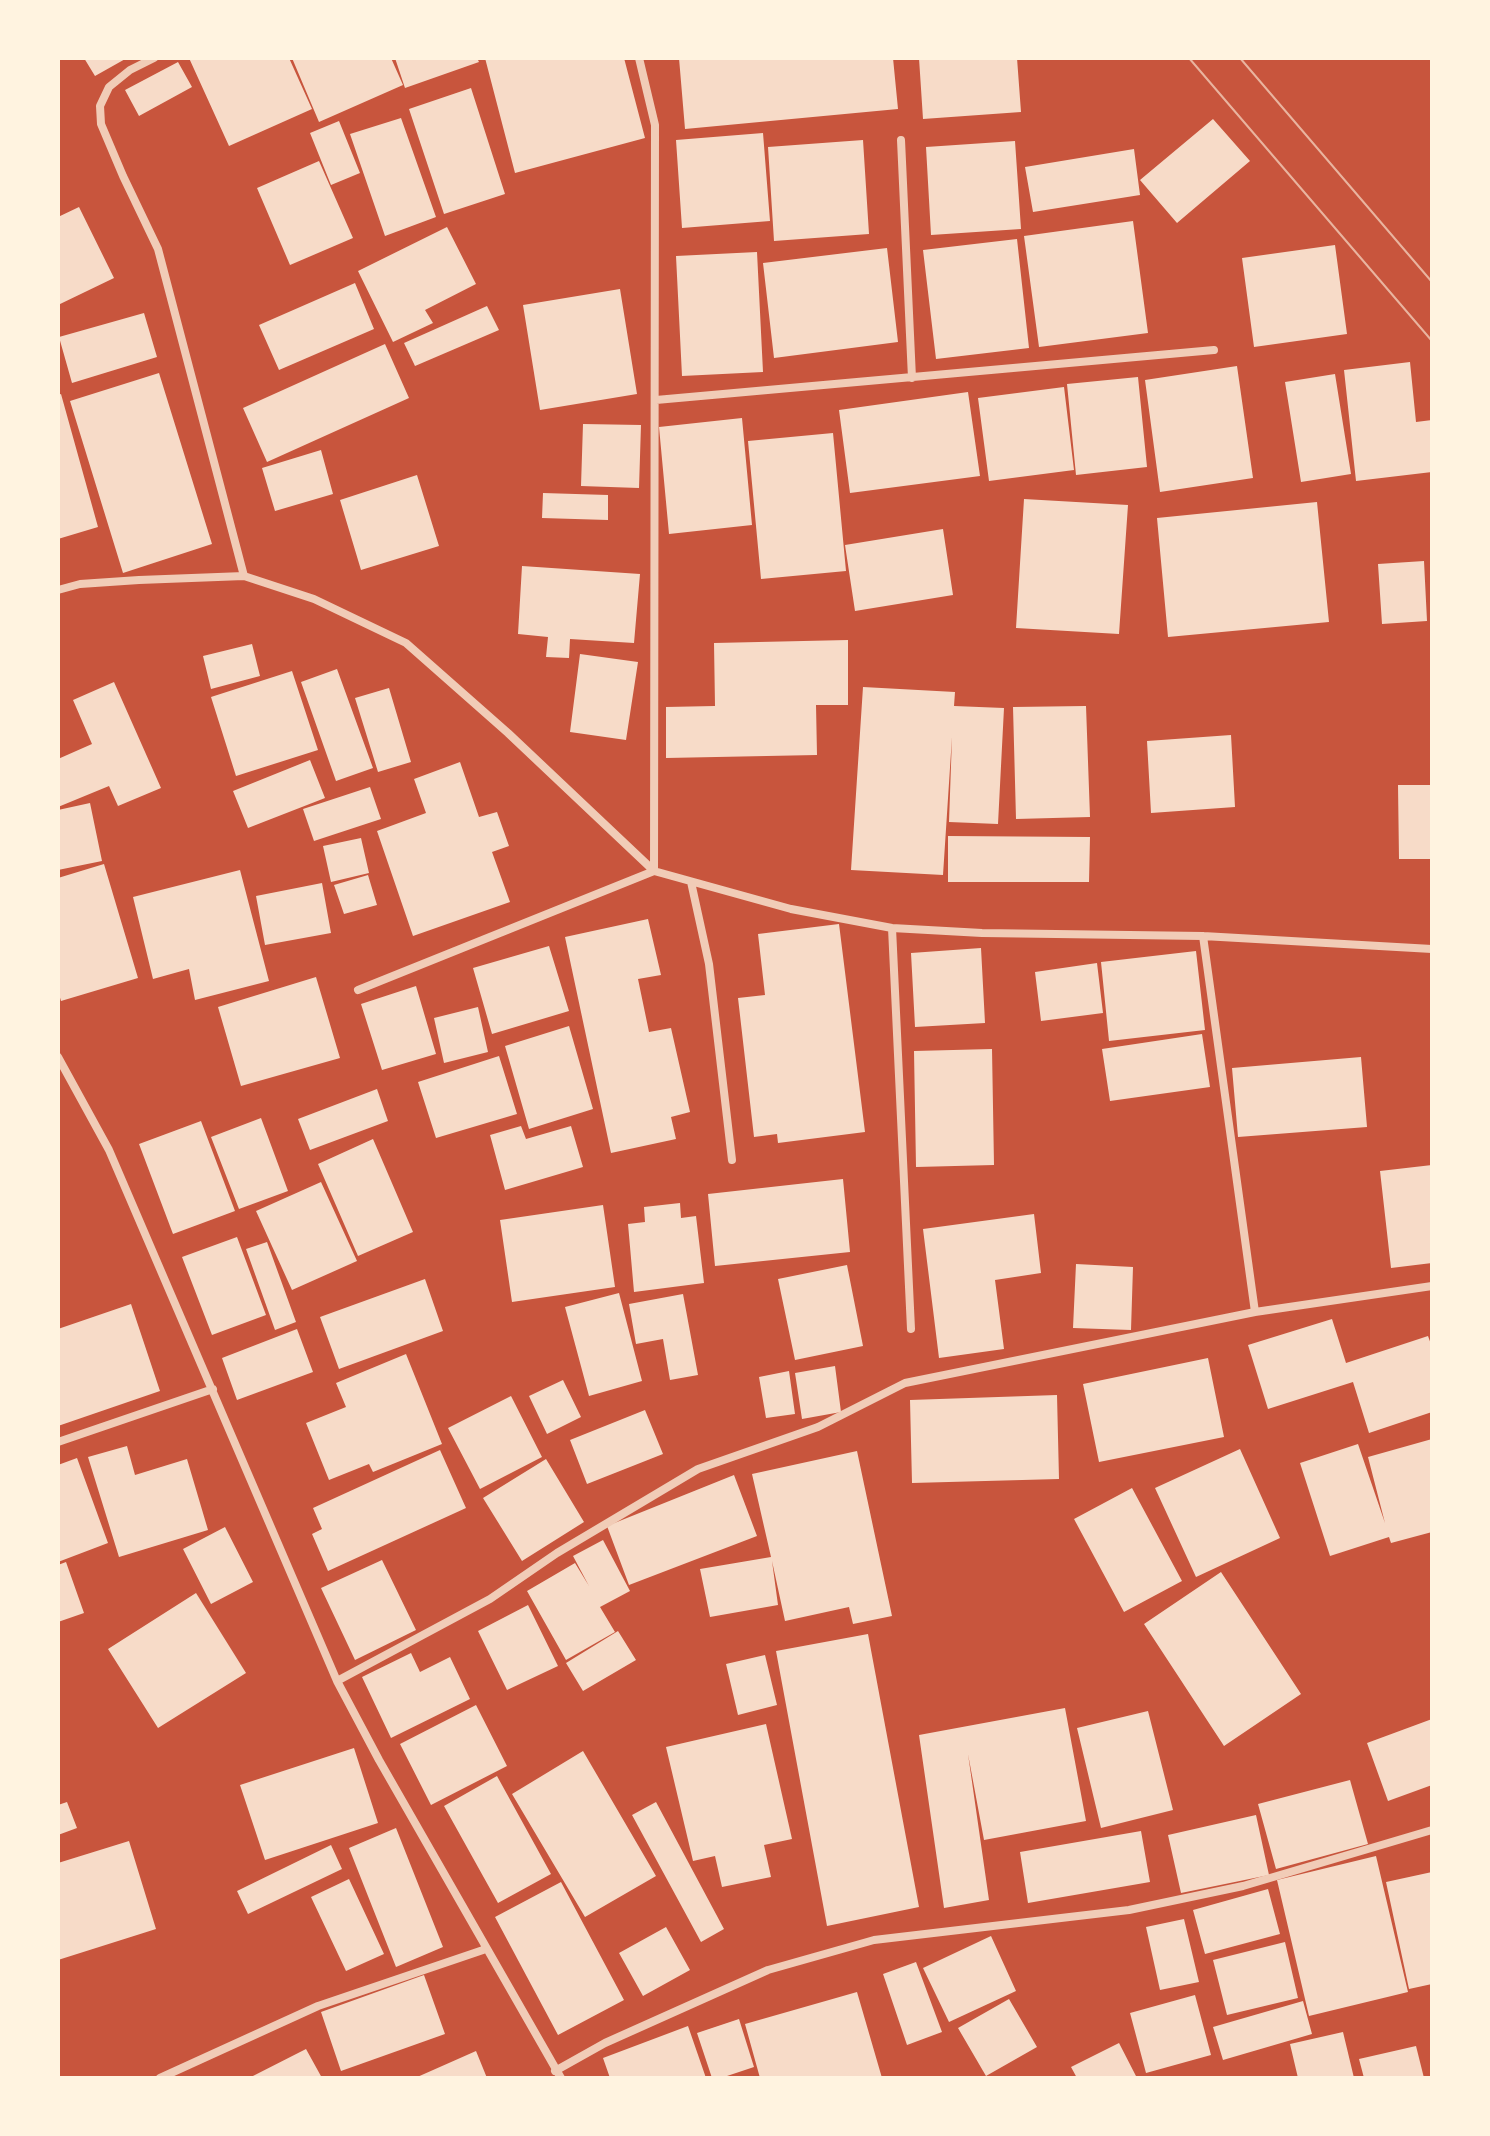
<!DOCTYPE html>
<style>
body{margin:0}
#map{position:relative;width:1490px;height:2136px;overflow:hidden;background:#c8553d;font-family:"Archivo Narrow",sans-serif}
canvas{display:block}
.frame{position:absolute;inset:0;border:60px solid #fff3e0;pointer-events:none}
</style>
<div id="map">
<canvas width="1490" height="2136"></canvas>
<div class="frame"></div>
</div>
<script>
const c = document.querySelector('canvas').getContext('2d');
c.lineJoin = 'round';
function paint(path, color) {
  c.fillStyle = color;
  c.fill(path, 'evenodd');
}
function strokePath(path, color, width, dash) {
  c.strokeStyle = color;
  c.lineWidth = width;
  c.lineCap = dash ? 'butt' : 'round';
  c.setLineDash(dash || []);
  c.stroke(path);
}
paint(new Path2D(`
 M84,58H127L95,76Z
 M189,58H289L312,109L229,146Z
 M292,58H391L403,85L319,122Z
 M395,58H477L479,62L405,88Z
 M485,58H624L645,138L515,173Z
 M679,58H893L898,109L685,129Z
 M919,58H1017L1021,112L923,119Z
 M178,62L192,87L139,116L125,90Z
 M471,88L505,194L444,214L409,109Z
 M401,118L436,217L385,236L350,134Z
 M1213,119L1250,161L1177,223L1140,180Z
 M339,121L360,173L331,185L310,133Z
 M763,133L770,221L682,228L676,140Z
 M863,140L869,234L774,241L768,147Z
 M1015,141L1021,229L931,235L926,147Z
 M1134,149L1140,195L1033,212L1025,167Z
 M319,161L353,238L290,265L257,188Z
 M79,207L114,278L58,305V217Z
 M1133,221L1148,333L1039,347L1024,236Z
 M447,227L476,284L425,310L433,323L393,342L358,271Z
 M1017,239L1029,348L936,359L923,250Z
 M1335,245L1347,334L1254,347L1242,258Z
 M887,248L898,342L774,358L763,263Z
 M757,252L763,372L682,376L676,256Z
 M355,283L374,329L279,370L259,325Z
 M620,289L637,394L540,410L523,305Z
 M487,306L499,330L415,366L404,343Z
 M144,313L157,357L72,383L59,337Z
 M385,344L409,398L267,462L243,408Z
 M1410,362L1416,422L1432,420V472L1356,481L1344,370Z
 M1237,366L1253,478L1160,492L1145,380Z
 M159,373L212,544L123,573L70,401Z
 M1335,374L1351,474L1301,482L1285,382Z
 M1138,377L1147,467L1076,475L1067,384Z
 M1064,387L1074,470L989,481L978,398Z
 M968,392L980,476L850,493L839,410Z
 M61,394L98,527L58,539V395Z
 M742,418L752,525L669,534L659,427Z
 M583,424L641,425L639,488L581,486Z
 M833,433L846,571L761,579L748,441Z
 M321,450L333,494L275,511L262,468Z
 M417,475L439,546L361,570L340,500Z
 M543,493L608,495V520L542,518Z
 M1024,499L1128,505L1119,634L1016,628Z
 M1317,502L1329,622L1168,637L1157,518Z
 M943,529L953,595L855,611L845,545Z
 M1424,561L1427,621L1382,624L1378,564Z
 M522,566L640,574L634,643L570,639L569,658L546,657L548,637L518,634Z
 M848,640V705H816L817,755L666,758V707L715,706L714,643Z
 M252,644L260,676L211,689L203,656Z
 M580,654L638,662L626,740L570,732Z
 M337,669L373,768L336,781L301,682Z
 M292,671L318,750L236,776L211,697Z
 M114,682L161,788L118,806L109,786L58,807V759L92,744L73,700Z
 M863,687L955,692L954,706L1004,708L998,824L949,822L952,737L943,875L851,870Z
 M389,688L411,762L378,772L355,698Z
 M1086,706L1090,817L1016,819L1013,707Z
 M1231,735L1235,807L1151,813L1147,741Z
 M310,760L325,798L248,828L233,791Z
 M460,762L479,817L497,812L509,846L492,852L510,902L413,936L377,831L426,813L414,779Z
 M1398,785H1432V859H1399Z
 M370,787L381,819L314,841L303,809Z
 M90,803L102,861L58,870V810Z
 M948,836L1090,837L1089,882H948Z
 M361,838L369,873L331,882L323,846Z
 M104,864L138,978L61,1001L58,991V878Z
 M240,870L269,981L195,1000L189,969L153,979L133,897Z
 M368,875L377,905L344,914L334,885Z
 M322,883L331,933L265,945L256,896Z
 M648,919L661,975L638,979L649,1032L671,1028L690,1112L671,1117L676,1139L611,1153L565,937Z
 M839,924L865,1132L778,1143L777,1134L754,1137L738,998L765,995L758,934Z
 M549,946L569,1011L492,1034L473,968Z
 M981,948L985,1023L915,1027L911,953Z
 M1196,951L1205,1030L1109,1041L1101,962Z
 M1097,963L1103,1013L1041,1021L1035,972Z
 M316,977L340,1058L241,1086L218,1007Z
 M416,986L436,1054L382,1070L361,1004Z
 M478,1007L488,1052L444,1063L434,1018Z
 M569,1026L593,1109L529,1129L505,1046Z
 M1202,1034L1210,1087L1110,1101L1102,1049Z
 M992,1049L994,1165L916,1167L914,1051Z
 M499,1056L517,1114L436,1138L418,1082Z
 M1361,1057L1367,1127L1238,1137L1232,1068Z
 M377,1089L388,1121L310,1150L298,1119Z
 M261,1118L288,1191L239,1209L211,1137Z
 M201,1121L235,1211L173,1234L139,1144Z
 M521,1126L526,1139L571,1126L583,1167L505,1190L490,1135Z
 M373,1139L413,1232L358,1256L318,1164Z
 M1432,1165V1263L1391,1268L1380,1171Z
 M843,1179L850,1252L715,1266L708,1194Z
 M321,1182L357,1261L292,1290L256,1211Z
 M680,1203L681,1218L696,1216L704,1283L634,1292L628,1224L645,1222L644,1207Z
 M603,1205L615,1287L512,1302L500,1220Z
 M1034,1214L1041,1273L995,1280L1004,1349L939,1358L923,1229Z
 M237,1237L266,1315L212,1335L182,1257Z
 M267,1242L296,1322L275,1330L246,1249Z
 M1076,1264L1133,1267L1131,1330L1073,1328Z
 M847,1265L863,1346L795,1360L778,1279Z
 M425,1279L443,1331L339,1369L320,1317Z
 M619,1293L642,1381L589,1396L565,1307Z
 M683,1294L698,1375L670,1380L663,1339L636,1344L629,1304Z
 M131,1304L160,1391L58,1426V1329Z
 M1332,1319L1346,1363L1428,1336L1432,1347V1412L1369,1433L1353,1382L1268,1409L1248,1345Z
 M297,1329L313,1372L237,1400L222,1358Z
 M406,1354L442,1444L373,1472L369,1464L329,1480L306,1423L346,1407L336,1383Z
 M1208,1358L1224,1437L1099,1462L1083,1384Z
 M835,1366L841,1412L802,1419L795,1373Z
 M789,1371L795,1414L766,1418L759,1377Z
 M563,1380L581,1417L547,1434L529,1396Z
 M1057,1395L1059,1479L912,1483L910,1400Z
 M511,1396L542,1457L480,1489L448,1428Z
 M645,1410L663,1454L587,1484L570,1440Z
 M1432,1439V1532L1391,1543L1389,1537L1330,1556L1300,1463L1358,1444L1385,1523L1368,1457Z
 M127,1446L135,1475L187,1459L208,1530L119,1557L88,1457Z
 M1240,1449L1280,1538L1196,1577L1155,1488Z
 M440,1450L466,1508L328,1571L312,1534L322,1529L313,1508Z
 M857,1451L892,1616L853,1624L849,1607L785,1621L772,1561L778,1605L710,1617L700,1569L771,1557L752,1474Z
 M77,1458L108,1543L58,1562V1465Z
 M546,1459L584,1522L522,1561L483,1498Z
 M734,1475L757,1536L629,1585L607,1526Z
 M1132,1488L1182,1581L1124,1612L1074,1519Z
 M225,1527L253,1582L211,1604L183,1549Z
 M603,1540L630,1591L600,1607L615,1632L566,1660L527,1591L575,1563L589,1586L573,1556Z
 M382,1560L416,1630L355,1660L321,1588Z
 M66,1562L84,1613L58,1622V1565Z
 M1221,1572L1301,1694L1224,1746L1144,1624Z
 M196,1593L246,1673L158,1728L108,1649Z
 M528,1605L558,1666L507,1690L478,1631Z
 M618,1631L636,1660L583,1691L566,1663Z
 M868,1634L919,1907L827,1926L776,1651Z
 M411,1653L420,1672L450,1657L470,1699L391,1738L362,1677Z
 M765,1655L777,1705L738,1715L726,1664Z
 M476,1705L507,1766L431,1805L400,1744Z
 M1065,1708L1086,1821L984,1840L968,1754L989,1900L944,1908L919,1735Z
 M1148,1711L1173,1810L1101,1828L1077,1728Z
 M1432,1719V1785L1388,1801L1367,1743Z
 M766,1724L792,1839L764,1845L771,1877L722,1887L715,1856L693,1861L666,1747Z
 M354,1748L378,1823L265,1860L240,1785Z
 M583,1751L656,1876L585,1917L512,1794Z
 M497,1776L551,1874L498,1903L444,1806Z
 M1350,1780L1368,1844L1276,1869L1258,1804Z
 M67,1802L77,1828L58,1835V1805Z
 M656,1802L724,1929L701,1942L632,1815Z
 M1256,1815L1269,1875L1181,1893L1168,1835Z
 M396,1828L443,1947L396,1967L349,1848Z
 M1141,1831L1150,1882L1028,1903L1020,1852Z
 M129,1841L156,1929L58,1960V1863Z
 M331,1845L342,1869L248,1914L237,1891Z
 M1376,1856L1408,1992L1309,2016L1277,1880Z
 M1432,1872V1984L1409,1989L1386,1882Z
 M349,1879L384,1954L346,1971L311,1897Z
 M561,1882L624,2000L558,2035L495,1917Z
 M1268,1889L1280,1934L1205,1954L1193,1910Z
 M1184,1919L1199,1982L1160,1990L1146,1927Z
 M666,1927L690,1970L643,1996L619,1953Z
 M991,1936L1016,1991L949,2022L923,1968Z
 M1285,1942L1298,1998L1227,2015L1213,1960Z
 M916,1962L942,2032L907,2045L883,1974Z
 M424,1975L445,2034L341,2071L321,2012Z
 M857,1992L882,2078H760L745,2024Z
 M1195,1995L1211,2055L1146,2073L1130,2013Z
 M1009,1999L1037,2047L986,2076L958,2028Z
 M1303,2001L1312,2034L1223,2060L1213,2027Z
 M739,2019L754,2067L721,2078H712L697,2033Z
 M688,2026L706,2078H610L603,2058Z
 M1343,2032L1354,2078H1298L1290,2044Z
 M1119,2043L1137,2078H1077L1071,2067Z
 M1416,2046L1424,2078H1364L1359,2059Z
 M306,2049L322,2078H249Z
 M476,2051L487,2078H415Z`), '#f7dbc8');
strokePath(new Path2D(`
 M154,58L130,70L109,87L100,106L101,124L123,176L158,249L244,576
 M901,140L912,378
 M656,400L1214,350
 M58,590L80,584L139,580L244,576L314,599L406,643L508,733L654,871L791,909L892,928L982,933L1203,936L1432,949
 M691,882L709,964L732,1160
 M892,928L911,1329
 M1203,936L1255,1312
 M358,990L654,871L655,125L639,58
 M58,1057L109,1150L337,1681L379,1760L561,2078
 M58,1442L213,1389
 M337,1681L490,1599L557,1553L698,1469L818,1427L905,1383L1255,1312L1432,1286
 M555,2071L605,2043L768,1970L874,1940L1129,1910L1243,1886L1432,1830
 M160,2078L318,2006L486,1949`), '#f1ccb7', 8);
strokePath(new Path2D(`
 M1189,58L1432,341
 M1240,58L1432,282`), '#e9b49f', 2);
</script>
